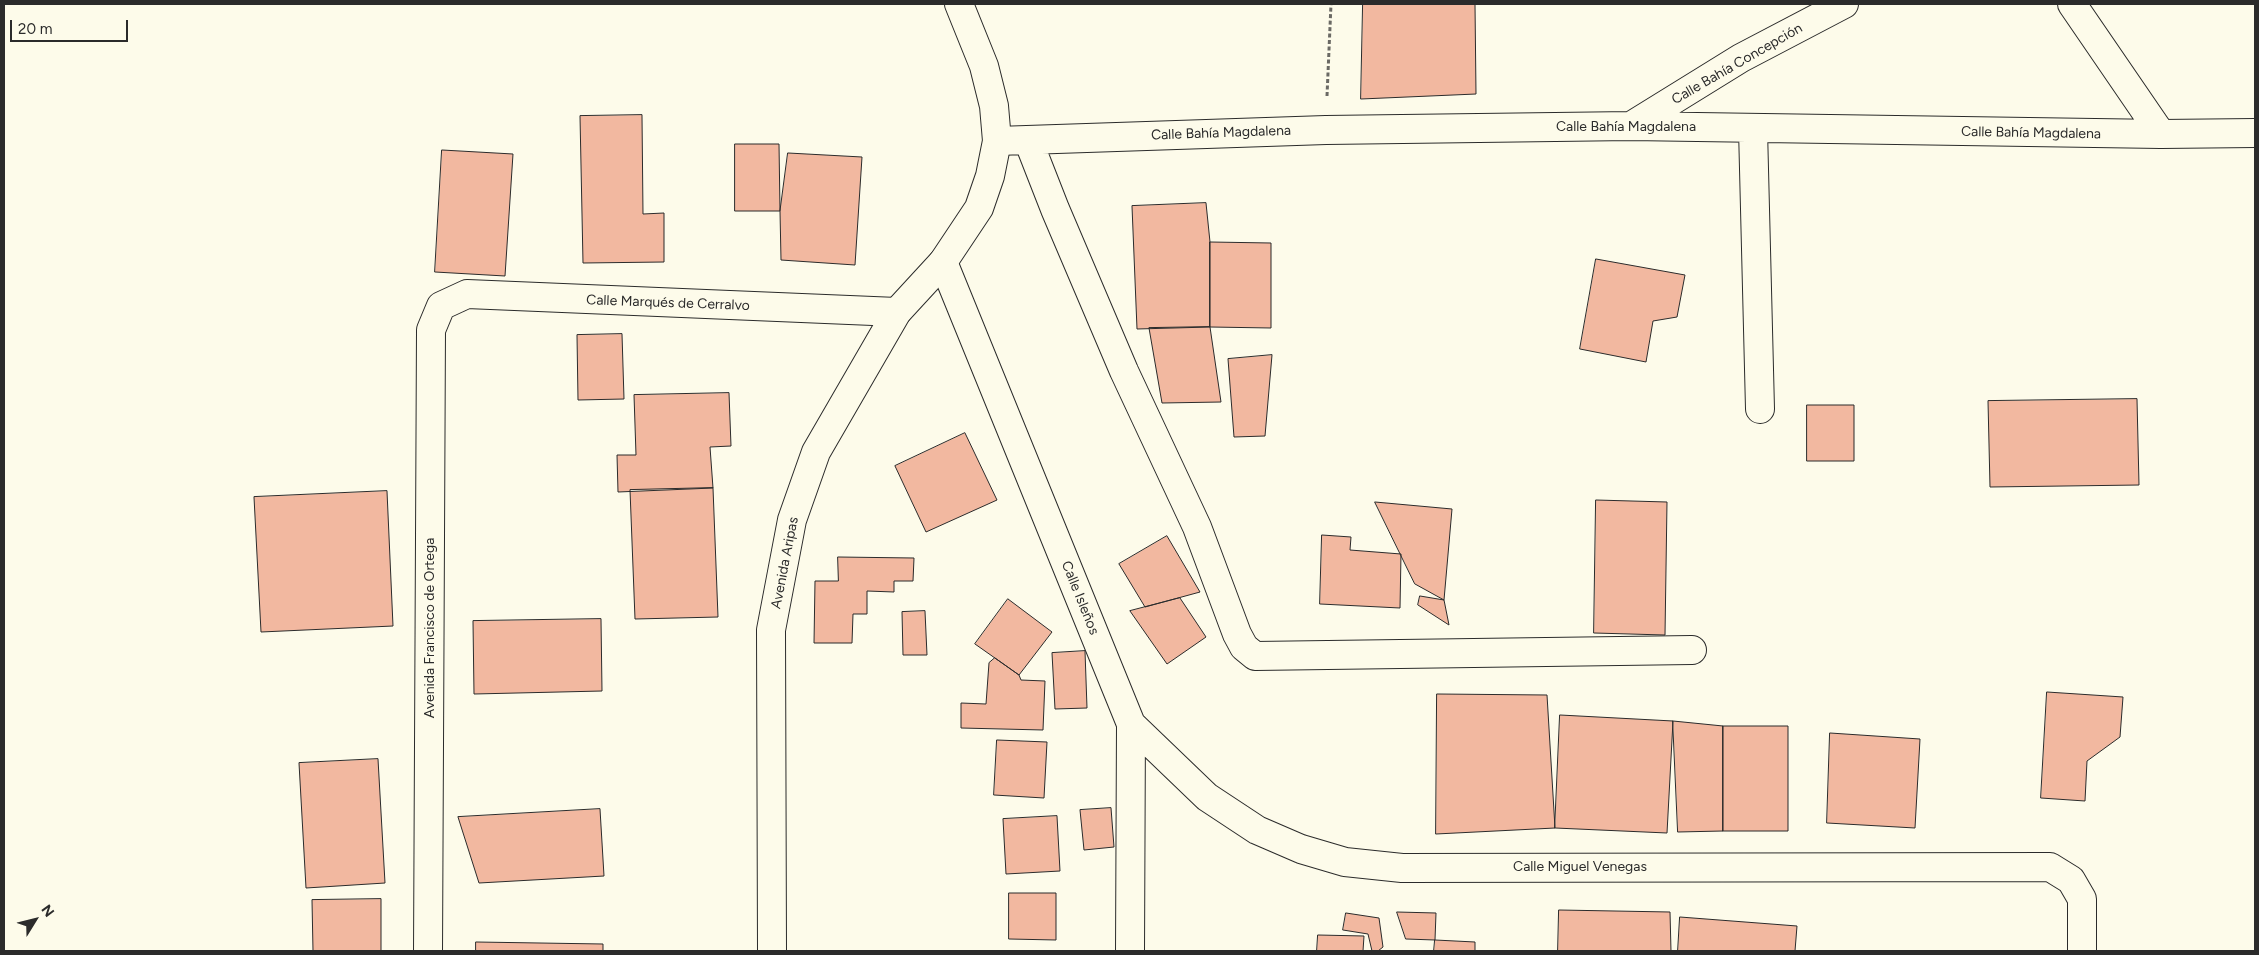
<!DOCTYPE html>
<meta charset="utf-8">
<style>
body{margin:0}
#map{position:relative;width:2259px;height:955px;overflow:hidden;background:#fdfbea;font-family:Figtree,sans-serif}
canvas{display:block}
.frame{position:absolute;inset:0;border:5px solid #2b2b2b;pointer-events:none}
.north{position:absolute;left:10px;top:895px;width:50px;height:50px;-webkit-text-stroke:4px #fdfbea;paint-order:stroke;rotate:54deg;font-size:14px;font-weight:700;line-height:20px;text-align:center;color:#2b2b2b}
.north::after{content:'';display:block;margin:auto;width:18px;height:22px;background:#2b2b2b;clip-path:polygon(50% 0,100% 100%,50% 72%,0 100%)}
.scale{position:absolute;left:10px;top:20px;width:118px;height:22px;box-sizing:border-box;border:2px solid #2b2b2b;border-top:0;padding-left:6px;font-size:15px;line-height:18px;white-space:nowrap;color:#2b2b2b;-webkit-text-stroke:4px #fdfbea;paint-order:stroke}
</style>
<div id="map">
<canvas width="2259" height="955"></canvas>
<div class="frame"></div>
<div class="north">N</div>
<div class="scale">20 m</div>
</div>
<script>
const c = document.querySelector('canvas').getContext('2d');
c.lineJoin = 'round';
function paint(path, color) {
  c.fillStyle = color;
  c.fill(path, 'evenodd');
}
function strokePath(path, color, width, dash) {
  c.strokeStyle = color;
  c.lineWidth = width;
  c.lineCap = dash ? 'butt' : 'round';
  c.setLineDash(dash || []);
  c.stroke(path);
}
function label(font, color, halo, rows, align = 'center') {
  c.font = font + ' Figtree,sans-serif';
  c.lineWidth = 4;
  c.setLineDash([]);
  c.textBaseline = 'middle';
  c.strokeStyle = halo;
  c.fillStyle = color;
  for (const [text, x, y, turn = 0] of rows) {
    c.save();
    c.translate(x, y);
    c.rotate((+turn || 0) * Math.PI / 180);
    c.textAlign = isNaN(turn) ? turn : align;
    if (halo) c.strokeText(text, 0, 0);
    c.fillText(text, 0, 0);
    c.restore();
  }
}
const building = new Path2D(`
 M1363,4H1475L1476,94L1361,99Z
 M642,115L643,214L664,213V262L583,263L580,116Z
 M735,144H779L780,211H735Z
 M442,150L513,154L505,276L435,272Z
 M788,153L862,157L855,265L781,260L780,211Z
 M1206,203L1210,242V327L1137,329L1132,206Z
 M1210,242L1271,243V328L1210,327Z
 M1596,259L1685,275L1677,317L1653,321L1646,362L1580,349Z
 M1210,327L1221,402L1162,403L1149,328Z
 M622,334L624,399L578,400L577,335Z
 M1272,355L1265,436L1234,437L1228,359Z
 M729,393L731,446L710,447L713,488L618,492L617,455H636L634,395Z
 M2137,399L2139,485L1990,487L1988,401Z
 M1807,405H1854V461H1807Z
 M965,433L997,500L926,532L895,466Z
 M713,488L718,617L635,619L630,490Z
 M387,491L393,626L261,632L254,497Z
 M1596,500L1667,502L1665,635L1594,633Z
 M1375,502L1452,509L1444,600L1415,584Z
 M1322,535L1351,537L1350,550L1401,554L1400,608L1320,604Z
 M1167,536L1200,592L1145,607L1119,564Z
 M838,557L914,558L913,581H894V592L867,591V614H853L852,643H814L815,581H838Z
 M1420,596L1444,600L1449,625L1418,605Z
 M1180,598L1206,637L1167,664L1130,611Z
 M1008,599L1052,632L1019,675L975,644Z
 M925,611L927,655H903L902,612Z
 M601,619L602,691L474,694L473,621Z
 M1085,651L1087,708L1055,709L1052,653Z
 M995,658L1019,675L1021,680L1045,681L1043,730L961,728V703L986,704L989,663Z
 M2047,692L2123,697L2120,737L2087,761L2085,801L2041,798Z
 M1437,694L1547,695L1555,828L1436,834Z
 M1560,715L1673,721L1667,833L1555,828Z
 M1673,721L1723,726V831L1678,832Z
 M1723,726H1788V831H1723Z
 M1830,733L1920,739L1915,828L1827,823Z
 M997,740L1047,742L1044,798L994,795Z
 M378,759L385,883L306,888L299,763Z
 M1111,808L1114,847L1084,850L1080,810Z
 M600,809L604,876L479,883L458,817Z
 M1057,816L1060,871L1006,874L1003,819Z
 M1009,893H1056V940L1009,939Z
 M381,899V951H313L312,900Z
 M1559,910L1670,912L1671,951H1558Z
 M1397,912L1436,913L1435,940L1406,939Z
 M1346,913L1379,918L1383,947L1378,951H1372L1368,934L1343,930Z
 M1680,917L1797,926L1795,951H1678Z
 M1318,935L1364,936L1363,951H1317Z
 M1435,940L1475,942V951H1434Z
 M476,942L603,944V951H476Z`);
paint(building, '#f2b8a0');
strokePath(building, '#2b2b2b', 1);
const minor = new Path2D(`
 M2072,4L2161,134
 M1631,126L1741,58L1844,4
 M1753,129L1760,409
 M1028,140L1055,209L1124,371L1197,527L1237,634L1244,647L1255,656L1692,650
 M997,141L1326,130L1631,126L2161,134L2255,133
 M943,262L1131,724L1130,951
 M1131,724L1207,797L1257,830L1301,849L1345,862L1402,868L2050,867L2071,880L2082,899V951
 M428,951L431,330L441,306L467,294L897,312`);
const tertiary = new Path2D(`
 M772,951L771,630L792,520L816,452L897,312L943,262L979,208L990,176L997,141L994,106L984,66L959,4`);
strokePath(minor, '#2b2b2b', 30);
strokePath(tertiary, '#2b2b2b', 30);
strokePath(new Path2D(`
 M1327,96L1331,4`), '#6a6964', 3, [4, 2.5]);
strokePath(minor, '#fdfbea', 28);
strokePath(tertiary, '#fdfbea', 28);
label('14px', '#2b2b2b', '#fdfbea', [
 ["Calle Bahía Concepción",1737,64,-30],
 ["Calle Bahía Magdalena",1626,127],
 ["Calle Bahía Magdalena",1221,133,-2],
 ["Calle Bahía Magdalena",2031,133,1],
 ["Calle Marqués de Cerralvo",668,303,2],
 ["Avenida Aripas",785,563,-79],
 ["Calle Isleños",1080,598,68],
 ["Avenida Francisco de Ortega",430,628,-90],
 ["Calle Miguel Venegas",1580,867]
]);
</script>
